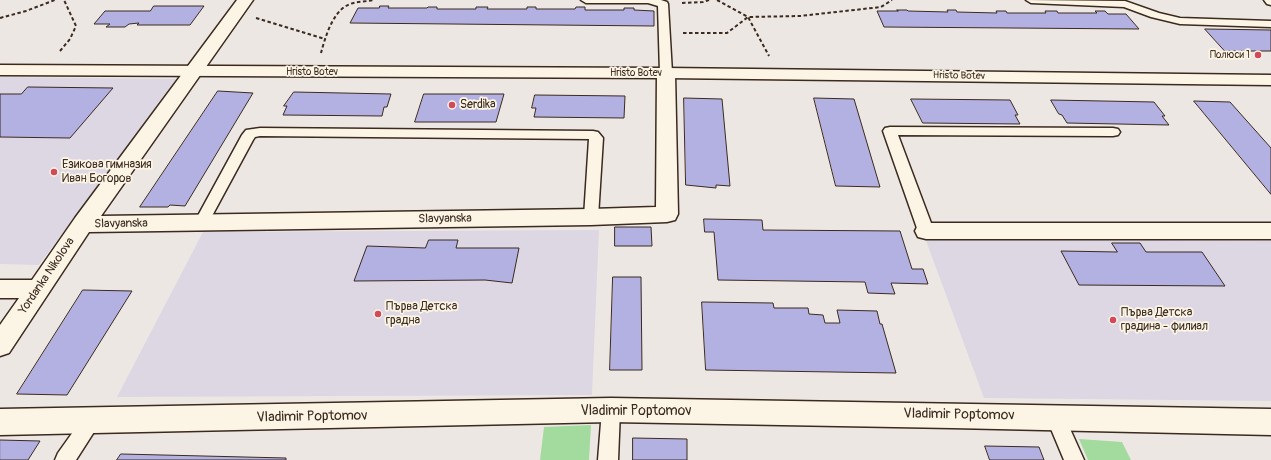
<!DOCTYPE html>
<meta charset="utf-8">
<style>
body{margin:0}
canvas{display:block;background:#ede7e4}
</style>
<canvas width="1271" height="460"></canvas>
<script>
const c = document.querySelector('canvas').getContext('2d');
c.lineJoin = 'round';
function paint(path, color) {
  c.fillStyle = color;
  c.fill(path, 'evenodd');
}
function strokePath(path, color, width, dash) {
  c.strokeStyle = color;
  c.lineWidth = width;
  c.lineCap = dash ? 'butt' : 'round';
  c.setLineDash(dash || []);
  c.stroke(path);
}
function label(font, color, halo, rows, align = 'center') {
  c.font = font + ' Pangolin,sans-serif';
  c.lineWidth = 3.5;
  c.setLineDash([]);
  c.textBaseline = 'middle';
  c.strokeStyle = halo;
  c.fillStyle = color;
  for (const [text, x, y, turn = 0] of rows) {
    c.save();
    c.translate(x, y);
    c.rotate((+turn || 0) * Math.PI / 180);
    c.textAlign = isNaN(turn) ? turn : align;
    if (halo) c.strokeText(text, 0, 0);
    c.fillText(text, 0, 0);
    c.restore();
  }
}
paint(new Path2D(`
 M0,77L176,79L39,265L0,264Z
 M599,230L592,395L117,397L203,232Z
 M925,238L1271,241V401L984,398Z`), '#dcd7e3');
paint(new Path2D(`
 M591,425L589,460H540L544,427Z
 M1079,439L1122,442L1131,460H1088Z`), '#a3da9e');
const building = new Path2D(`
 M154,6H204L190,25H137L139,23L129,24L125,27H106L110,24H94L105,11H150Z
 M380,6H389L388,8H427L428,7H437V9H476V7H488L487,9H527V7H536V9H575L576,7H585V10H624V8H634V10L654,11V26L350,23L358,8H379Z
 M897,10H907L908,11L948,12L947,10H956L957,12L997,13L996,11H1006L1007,13H1046L1045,11H1057L1058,13H1097L1095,11H1105L1108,14H1126L1139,29L884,27L877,11H898Z
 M1205,29L1271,30V51H1225Z
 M28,87L113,88L70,138L0,137V94H21Z
 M218,91L253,93L185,206L170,205L168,207H140Z
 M294,92L391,94L387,107H384L382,116L283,115L287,106H284Z
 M424,94H504L496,122H415Z
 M535,95L625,96L624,118L534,117L536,108H532Z
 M684,98L722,99L730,186L716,185V188L686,185Z
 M814,98L854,99L880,187L836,186Z
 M911,99L1010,100L1018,115H1015L1020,124L923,123Z
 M1051,100L1154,102L1165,116H1162L1169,125L1067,123L1062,115L1059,114Z
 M1194,101L1230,102L1271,148V194Z
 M704,219L762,220L763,230L900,231L912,269H923L928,284L891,283L895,294L868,293L865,282L718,280L714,232H705Z
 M615,227H651L652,246H615Z
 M429,240H458L456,248H519L512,283L485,280L354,281L367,246L425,248Z
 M1112,243H1140L1146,252H1202L1225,286L1079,285L1061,251L1117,252Z
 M613,277H641L642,370H610Z
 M83,290L132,291L67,395L17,394Z
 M702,302L773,303L774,308H808L809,314L823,315L825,323H840L837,310L877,311L880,324H882L896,373L706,370Z
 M633,438L687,439V460H633Z
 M0,440L40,441L28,460H0Z
 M985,446L1039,447L1044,460H990Z
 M121,454L286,458V460H117Z`);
paint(building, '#b3b1e2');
strokePath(building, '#3b2a1e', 1);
const service = new Path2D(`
 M581,0H661L667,2L668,4L672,73L670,76H662L660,73L658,6L648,3H586Z
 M1026,0L1125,1L1159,13L1180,18L1271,21V27L1180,24L1151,17L1124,7L1031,3Z
 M1264,0H1271V5L1267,4Z
 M890,127L1113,128L1118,129L1120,132L1118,135L1113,136L898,135L934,231L931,235L926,237L921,235L918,231L883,131L885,128Z
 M260,128L593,131L598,132L603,138L598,217L596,221L591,222L586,221L584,217L589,139L260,136L255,137L253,140L206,227L201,228L196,227L194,223L242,135L246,130Z
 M611,402L618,404L620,410L618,460H598L602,410L604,404Z
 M1055,408L1062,411L1084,460H1064L1046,417L1048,411Z
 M92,412L99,415L101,421L76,460H55L58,453L85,415Z`);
const minor = new Path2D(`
 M237,0H253L101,216L591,209L656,207L657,73L660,69L666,68L672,69L675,73L678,214L675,220L667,222L591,225L89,232L9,353L0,356V325L19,298H0V280H32L75,218Z
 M926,223H1271V239H926L918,237L915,231L918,225Z
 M611,398L1271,409V435L952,428L611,422L0,435V409Z`);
const tertiary = new Path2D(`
 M0,65L666,68L1271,75V85L666,78L0,75Z`);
strokePath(service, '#3b2a1e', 3);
strokePath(minor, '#3b2a1e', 3);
strokePath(tertiary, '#3b2a1e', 3);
strokePath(new Path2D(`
 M717,0L748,17L769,56
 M682,3L703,2L709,0
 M0,18L26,11L55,0
 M256,18L325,39
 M683,33H727L748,17L800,16L881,7L892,0
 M60,51L70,39L76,26L64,0
 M321,53C325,38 332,14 346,6C354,1 365,2 374,0`), '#3b2a1e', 2, [3.5, 2.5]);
paint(service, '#fcf5e5');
paint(minor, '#fcf5e5');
paint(tertiary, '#fcf5e5');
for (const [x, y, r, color] of [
 [1258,55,4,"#d1495b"],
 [452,105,4,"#d1495b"],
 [54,172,4,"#d1495b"],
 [378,314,4,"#d1495b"],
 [1113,320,4,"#d1495b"]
]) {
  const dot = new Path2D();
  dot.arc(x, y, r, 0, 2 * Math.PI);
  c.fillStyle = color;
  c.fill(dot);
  strokePath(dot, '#fcf5e5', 1.5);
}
label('10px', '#3b2a1e', '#fcf5e5', [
 ["Полюси 1",1250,55]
], 'right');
label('10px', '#3b2a1e', '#fcf5e5', [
 ["Hristo Botev",312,72],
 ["Hristo Botev",636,73],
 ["Hristo Botev",959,76,1]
]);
label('12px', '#3b2a1e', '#fcf5e5', [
 ["Serdika",460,105],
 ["Езикова гимназия",62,165],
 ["Иван Богоров",62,179],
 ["Първа Детска",386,307],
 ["градна",386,321],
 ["Първа Детска",1121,313],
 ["градина - филиал",1121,327]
], 'left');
label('12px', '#3b2a1e', '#fcf5e5', [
 ["Slavyanska",445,219,-1],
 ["Slavyanska",121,224,-1],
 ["Yordanka Nikolova",47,276,-56]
]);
label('14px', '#3b2a1e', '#fcf5e5', [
 ["Vladimir Poptomov",636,411],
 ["Vladimir Poptomov",959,415,1],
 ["Vladimir Poptomov",312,417,-1]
]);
</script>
